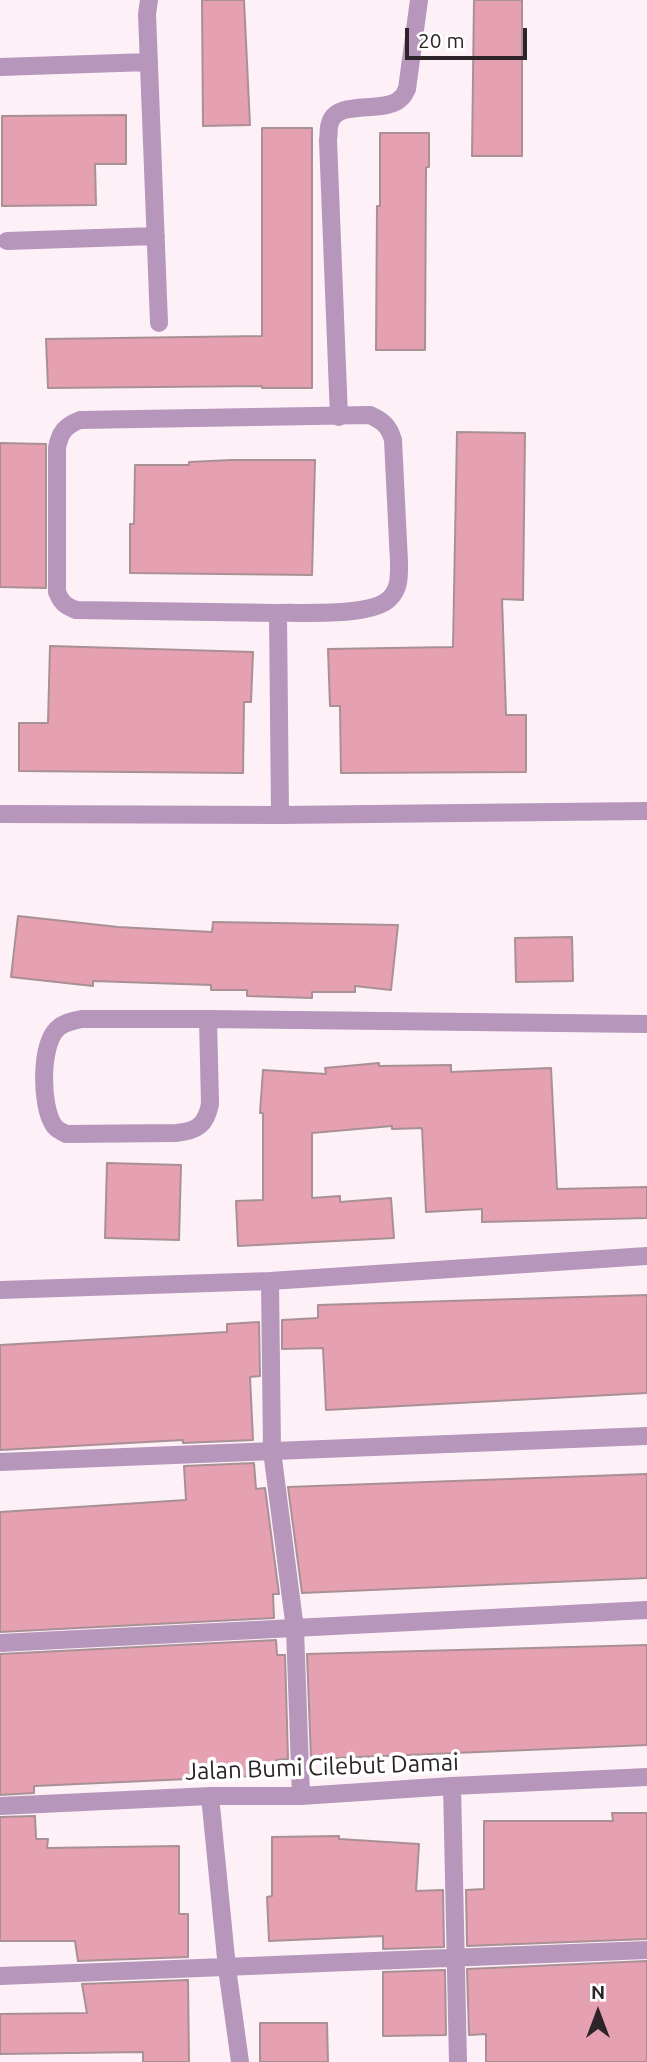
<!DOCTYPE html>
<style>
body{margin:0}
#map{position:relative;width:647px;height:2062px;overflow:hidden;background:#fdf0f7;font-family:Ubuntu,sans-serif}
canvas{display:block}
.north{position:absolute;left:563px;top:1978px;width:70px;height:70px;-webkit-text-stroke:5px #fff;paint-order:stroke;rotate:0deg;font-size:19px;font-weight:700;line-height:28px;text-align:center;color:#2c2429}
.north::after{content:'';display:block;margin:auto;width:24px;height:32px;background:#2c2429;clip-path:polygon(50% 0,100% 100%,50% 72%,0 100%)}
.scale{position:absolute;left:405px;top:28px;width:122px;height:32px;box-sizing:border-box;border:4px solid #2c2429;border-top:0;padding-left:9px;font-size:21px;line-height:24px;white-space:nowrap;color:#2c2429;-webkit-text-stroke:5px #fff;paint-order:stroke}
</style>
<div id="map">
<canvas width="647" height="2062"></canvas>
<div class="north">N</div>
<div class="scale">20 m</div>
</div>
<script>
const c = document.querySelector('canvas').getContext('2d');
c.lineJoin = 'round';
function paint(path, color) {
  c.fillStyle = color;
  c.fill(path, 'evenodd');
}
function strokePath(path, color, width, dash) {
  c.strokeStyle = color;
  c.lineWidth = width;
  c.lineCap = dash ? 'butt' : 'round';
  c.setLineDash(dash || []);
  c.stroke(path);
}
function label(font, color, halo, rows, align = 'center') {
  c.font = font + ' Ubuntu,sans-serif';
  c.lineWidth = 7;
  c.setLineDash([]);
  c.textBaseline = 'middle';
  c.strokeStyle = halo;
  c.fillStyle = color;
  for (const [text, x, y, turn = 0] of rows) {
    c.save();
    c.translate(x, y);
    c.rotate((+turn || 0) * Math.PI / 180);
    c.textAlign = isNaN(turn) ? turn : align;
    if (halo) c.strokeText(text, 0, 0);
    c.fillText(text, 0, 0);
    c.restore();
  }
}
const building = new Path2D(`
 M202,0H244L250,125L203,126Z
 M474,0H522V156H472Z
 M126,115V164H95L96,205L2,206V116Z
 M262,128H312V388H262V386L48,388L46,339L262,336Z
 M380,133H429V167H426L425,350H376L377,206H380Z
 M457,432L525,433L523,600L502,599L506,715H526V772L341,773L340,706H330L328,649L453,647Z
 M0,443L46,444V588L0,587Z
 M232,460H315L312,575L130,573V524H134L135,465H189V462Z
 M50,646L253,652L251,702H244L243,773L19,771V723H48Z
 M18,916L118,927L212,932L213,922L398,925L391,990L355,986V992H312V998L247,996V990H211V985L93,981V986L11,977Z
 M572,937L573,981L516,982L515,938Z
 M379,1063V1066L451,1065V1072L551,1068L557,1189L647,1187V1218L482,1222V1209L426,1212L422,1128L392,1129V1126L312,1133V1198L340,1196V1202L391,1198L394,1238L238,1246L236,1201L263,1200V1113H260L263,1070L326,1074L325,1068Z
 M107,1163L181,1165L179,1240L105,1238Z
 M647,1295V1393L326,1410L323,1348L282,1349V1320L318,1318V1305Z
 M259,1322L260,1376L250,1377L253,1440L183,1443V1440L0,1450V1345L227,1332V1324Z
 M254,1463L256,1489L265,1488L279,1594H273L274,1618L0,1632V1512L186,1500L184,1466Z
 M647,1474V1578L302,1593L288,1487Z
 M276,1640L277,1655H285L288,1759L276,1760V1775L34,1786V1793L0,1795V1654Z
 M647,1645V1745L311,1759L307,1654Z
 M612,1813H647V1939L467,1946L466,1890L484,1889V1821H613Z
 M35,1816L36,1839H48L47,1848L179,1846V1914H188V1957L78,1961L75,1941H0V1817Z
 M339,1836V1839L419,1844L416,1891L443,1890L444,1947L383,1949V1936L269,1941L267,1897L272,1896V1837Z
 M647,1961V2062H486V2034L469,2035L467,1969Z
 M445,1970L446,2035L383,2036V1972Z
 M188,1980L189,2062H143V2052L0,2054V2014L87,2013L82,1984Z
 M260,2023H327L328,2062H260Z`);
paint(building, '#e5a0b1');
strokePath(building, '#a89095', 2);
strokePath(new Path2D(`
 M149,0L147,14L159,323
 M0,67L149,62
 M7,241L156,236
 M339,417L328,140C329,135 328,128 330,123C337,98 385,115 401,98C404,96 405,92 407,89L419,0
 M278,613C304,612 373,617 390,598C400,588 399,575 399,562L393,440C389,426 383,421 370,415L80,420C65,426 60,432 57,448V592C61,602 65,606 76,610L278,613L280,815
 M0,814L280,815L647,811
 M208,1019H82C73,1021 64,1022 57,1029C40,1046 41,1105 53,1124C56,1130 61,1131 66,1134L176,1133C197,1131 206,1125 210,1104L208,1019L647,1024
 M270,1281L272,1451L295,1629L301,1796
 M0,1290L270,1281L647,1256
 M0,1462L647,1436
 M0,1643L647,1610
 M452,1786L458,2062
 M210,1796L227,1968L240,2062
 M0,1806L210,1796H301L452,1786L647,1777
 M0,1976L647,1950`), '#b696bb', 18);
label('24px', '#2c2429', '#fff', [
 ["Jalan Bumi Cilebut Damai",322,1767,-2]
]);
</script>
